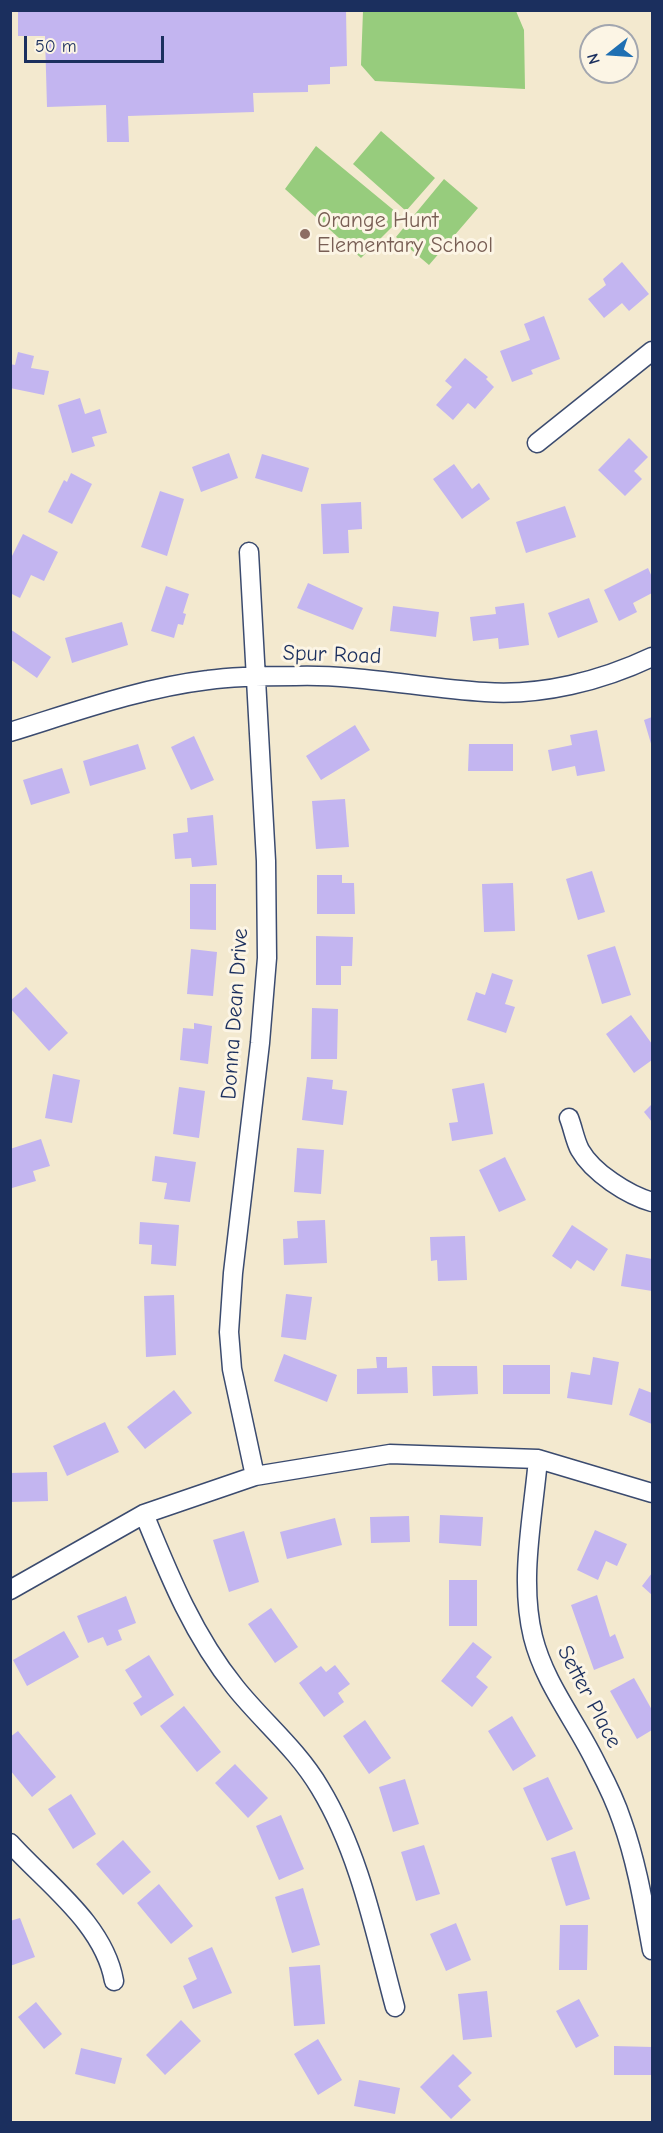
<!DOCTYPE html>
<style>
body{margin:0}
#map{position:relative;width:663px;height:2133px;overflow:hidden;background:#f3e9cf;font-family:"Comic Neue",sans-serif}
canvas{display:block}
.frame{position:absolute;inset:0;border:12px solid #1b2f5e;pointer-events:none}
.north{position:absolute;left:579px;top:24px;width:60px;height:60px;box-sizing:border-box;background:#fcf5e5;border:2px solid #a2a6af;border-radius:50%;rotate:253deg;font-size:16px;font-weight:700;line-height:24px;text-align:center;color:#1b2f5e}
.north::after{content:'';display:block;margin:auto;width:21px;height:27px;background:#1f6fb2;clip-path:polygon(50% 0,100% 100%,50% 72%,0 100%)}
.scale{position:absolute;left:24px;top:36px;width:140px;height:27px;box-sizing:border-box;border:3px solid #1b2f5e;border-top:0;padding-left:8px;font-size:18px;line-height:21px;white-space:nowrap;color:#1b2f5e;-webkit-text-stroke:4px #fcf5e5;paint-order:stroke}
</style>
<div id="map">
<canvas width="663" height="2133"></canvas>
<div class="frame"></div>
<div class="north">N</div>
<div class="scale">50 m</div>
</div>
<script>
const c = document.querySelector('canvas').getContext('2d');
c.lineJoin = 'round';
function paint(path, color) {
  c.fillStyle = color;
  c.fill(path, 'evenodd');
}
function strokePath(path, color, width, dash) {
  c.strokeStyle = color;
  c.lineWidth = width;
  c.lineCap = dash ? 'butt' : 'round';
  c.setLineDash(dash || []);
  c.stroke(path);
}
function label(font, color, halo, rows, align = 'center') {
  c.font = font + ' "Comic Neue",sans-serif';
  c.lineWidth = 6;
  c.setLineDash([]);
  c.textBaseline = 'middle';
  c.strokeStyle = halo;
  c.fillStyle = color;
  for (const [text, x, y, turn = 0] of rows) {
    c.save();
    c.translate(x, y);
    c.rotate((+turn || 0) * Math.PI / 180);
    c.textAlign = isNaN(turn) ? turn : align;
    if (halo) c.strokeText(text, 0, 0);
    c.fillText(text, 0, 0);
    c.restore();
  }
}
paint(new Path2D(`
 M363,11H516L524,30L525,89L375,81L361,65Z
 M381,131L435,178L406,211L353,164Z
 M316,146L402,217L361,258L285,189Z
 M444,179L478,208L429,265L396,237Z`), '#97cc7d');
paint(new Path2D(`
 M18,10H346L347,66L330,67V84L308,85V92L253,93L254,112L128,116L129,142H107L106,105L47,107L45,36H18Z
 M622,262L649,294L629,311L622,303L604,318L588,299L606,285L603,279Z
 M544,316L560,359L531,370L533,374L512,382L500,351L530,340L524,324Z
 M18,352L34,356L31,368L49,371L44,395L10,388V364L15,365Z
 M465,358L488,377L486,379L494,387L475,409L468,403L453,420L436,405L452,387L445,381Z
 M80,398L85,414L100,409L107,433L92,437L95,446L72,453L58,405Z
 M629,438L648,457L634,471L642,479L625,496L598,470Z
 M229,453L238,478L201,492L192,467Z
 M262,454L309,468L302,492L255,478Z
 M454,464L472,489L479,483L490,499L462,519L433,479Z
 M71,473L92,484L72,524L48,512L64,480L67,482Z
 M160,491L184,499L167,556L141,547Z
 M361,502L362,529L348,530L349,553L323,554L321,504Z
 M565,506L576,537L526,553L516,522Z
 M23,534L58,552L44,581L31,575L20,598L10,593V560Z
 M648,568L652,577V593L633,603L637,612L619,621L604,590Z
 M308,583L363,608L353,630L297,608Z
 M166,586L189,594L183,613L186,614L183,625L178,624L174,638L151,631Z
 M589,598L598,622L558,638L548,613Z
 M524,603L529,645L499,649L498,638L473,641L470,617L496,614L495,607Z
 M393,606L439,612L436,637L390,631Z
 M122,622L128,645L72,663L65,638Z
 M10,629L51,657L37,678L10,659Z
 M652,717V747L644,720Z
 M355,725L370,750L321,780L306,756Z
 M597,730L605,771L577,776L575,766L552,771L548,750L572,745L570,735Z
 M194,736L214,780L191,790L171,747Z
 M138,744L146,769L90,786L83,761Z
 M469,744H513V771H468Z
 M62,768L70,793L31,805L23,780Z
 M345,799L349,847L316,849L312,801Z
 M213,815L217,865L192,867L191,858L175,859L173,834L188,832L187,818Z
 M592,871L605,912L578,920L566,879Z
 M317,875H342V883H354L355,914H317Z
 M513,883L515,931L484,932L482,884Z
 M190,884H216V930L190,929Z
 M316,936L353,937L352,966H341V985H316Z
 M615,946L631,995L602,1004L587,955Z
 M191,949L217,952L213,996L187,994Z
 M492,973L513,980L505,1004L515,1007L506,1033L467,1020L476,992L485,995Z
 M26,987L68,1033L49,1051L10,1008V1001Z
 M312,1008L338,1009L337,1059H311Z
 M631,1015L652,1044V1060L634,1073L606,1034Z
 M194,1023L212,1026L208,1064L180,1060L183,1028L194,1029Z
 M53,1074L80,1080L72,1123L45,1118Z
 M307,1077L333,1080L332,1089L347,1091L343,1125L302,1120Z
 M484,1083L493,1134L452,1141L449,1123L458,1122L452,1089Z
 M179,1087L205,1091L199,1138L173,1134Z
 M652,1104V1122L644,1112Z
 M41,1139L50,1166L33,1171L36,1181L12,1188L10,1149Z
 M297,1148L324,1150L321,1194L294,1192Z
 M155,1156L196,1162L190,1202L164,1199L167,1183L152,1181Z
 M505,1157L526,1200L499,1212L479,1170Z
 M325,1220L327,1263L284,1265L283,1239L298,1238L297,1221Z
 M140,1222L179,1225L176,1266L151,1264L152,1245L139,1244Z
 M572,1225L608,1249L594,1271L577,1260L571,1269L552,1256Z
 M465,1236L467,1280L438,1281L437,1260L431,1261L430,1237Z
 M626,1254L652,1259V1291L621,1286Z
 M286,1294L312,1297L306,1340L281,1337Z
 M174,1295L176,1355L146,1357L144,1296Z
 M284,1354L337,1375L327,1402L274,1381Z
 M376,1357H387V1368L407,1367L408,1393L357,1394V1369L377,1368Z
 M593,1357L619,1362L612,1405L567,1398L571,1372L590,1375Z
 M503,1365H550V1394H503Z
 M432,1366H477L478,1394L433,1396Z
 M639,1388L652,1393V1424L629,1415Z
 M174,1390L192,1413L145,1449L127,1427Z
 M105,1422L119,1452L67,1476L53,1446Z
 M47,1472L48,1501L10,1502V1473Z
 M440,1515L483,1517L481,1546L439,1543Z
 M409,1516L410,1542L371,1543L370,1517Z
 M335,1518L342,1545L287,1559L280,1532Z
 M595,1530L627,1544L617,1566L606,1561L598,1580L577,1570Z
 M244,1531L259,1582L229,1592L213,1540Z
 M652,1573V1595L642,1586Z
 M449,1580H477V1626H449Z
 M597,1595L610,1637L615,1634L624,1658L594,1670L571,1605Z
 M126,1596L136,1623L118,1630L122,1640L107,1646L103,1637L88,1643L77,1616Z
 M271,1608L298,1647L275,1663L248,1624Z
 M64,1631L79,1657L27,1686L13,1660Z
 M473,1642L492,1657L476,1677L488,1687L472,1707L441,1681Z
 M149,1655L174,1695L141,1716L133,1703L142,1697L125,1670Z
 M335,1665L350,1684L338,1693L344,1702L324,1717L299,1683L321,1666L326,1672Z
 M634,1678L652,1710V1730L637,1739L610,1691Z
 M184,1706L221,1752L197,1772L160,1726Z
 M512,1716L536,1756L513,1771L488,1731Z
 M365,1720L391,1758L369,1774L343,1736Z
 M18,1731L56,1777L32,1797L10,1770V1737Z
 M235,1764L268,1798L248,1818L215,1783Z
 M548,1777L573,1829L547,1841L523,1788Z
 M405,1779L419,1824L393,1832L379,1787Z
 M71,1794L96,1834L73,1849L48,1809Z
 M281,1815L304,1869L279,1880L256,1826Z
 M123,1840L151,1872L123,1895L96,1864Z
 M424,1845L440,1894L416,1901L401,1852Z
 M575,1851L590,1899L566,1906L551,1858Z
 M159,1884L193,1926L171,1944L137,1903Z
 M303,1888L320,1945L292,1953L275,1897Z
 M20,1918L35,1957L10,1966V1921Z
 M456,1923L471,1960L446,1971L430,1934Z
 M560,1925H588L587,1970H559Z
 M212,1947L232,1993L193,2009L183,1986L197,1979L188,1958Z
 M320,1965L325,2024L294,2026L289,1967Z
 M487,1991L492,2037L463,2040L458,1994Z
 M579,1999L599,2036L576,2048L556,2011Z
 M36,2002L62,2034L44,2049L18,2017Z
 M181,2020L201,2041L165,2075L146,2055Z
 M318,2039L342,2080L318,2095L294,2054Z
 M614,2046L652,2047V2075H614Z
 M81,2048L122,2058L115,2084L75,2074Z
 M453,2054L472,2073L458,2086L471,2100L451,2119L420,2087Z
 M359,2080L400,2088L395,2114L354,2106Z`), '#c3b5f0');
const minor = new Path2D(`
 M537,443L652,351
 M249,552L266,861L267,958L260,1043L233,1273L229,1332L232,1369L255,1476
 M10,732C75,712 141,688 208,680C236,676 266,676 295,676C358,674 421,688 485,692C542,696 601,681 652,657
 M569,1118C573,1128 575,1141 580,1150C593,1173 628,1195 652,1202
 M538,1459C533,1517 519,1580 533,1637C545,1685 577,1722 598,1767C607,1784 616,1803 622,1821C637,1863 644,1907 652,1950
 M144,1514C169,1575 193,1635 235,1687C262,1721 297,1749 320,1788C360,1854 375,1933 395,2007
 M10,1590L144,1514L255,1476L390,1454L538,1459L652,1493
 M10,1843C47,1884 104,1924 114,1981`);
strokePath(minor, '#3b4b6f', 21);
strokePath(minor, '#fff', 18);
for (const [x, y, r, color] of [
 [305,234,6,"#8d6e63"]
]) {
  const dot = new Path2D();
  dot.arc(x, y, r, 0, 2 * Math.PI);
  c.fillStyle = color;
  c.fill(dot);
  strokePath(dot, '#fcf5e5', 2);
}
label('22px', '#785e54', '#fcf5e5', [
 ["Orange Hunt",317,221],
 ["Elementary School",317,246]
], 'left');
label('22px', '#1b2f5e', '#fcf5e5', [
 ["Spur Road",332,655,2],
 ["Donna Dean Drive",235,1014,-86],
 ["Setter Place",589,1697,62]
]);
</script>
